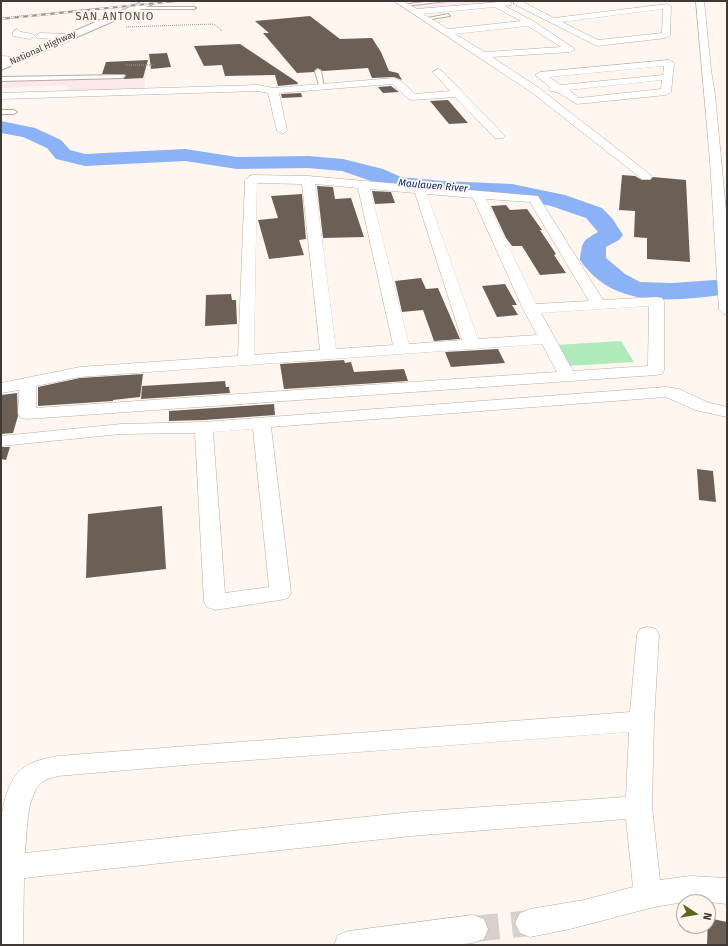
<!DOCTYPE html>
<style>
body{margin:0}
#map{position:relative;width:728px;height:946px;overflow:hidden;background:#fef6ef;font-family:"Fira Sans",sans-serif}
canvas{display:block}
.frame{position:absolute;inset:0;border:2px solid #3e3935;pointer-events:none}
.north{position:absolute;left:676px;top:894px;width:40px;height:40px;box-sizing:border-box;background:#fef6ef;border:1px solid #b1aaa5;border-radius:50%;rotate:102deg;font-size:11px;font-weight:700;line-height:16px;text-align:center;color:#3e3935}
.north::after{content:'';display:block;margin:auto;width:14px;height:18px;background:#566b1a;clip-path:polygon(50% 0,100% 100%,50% 72%,0 100%)}
</style>
<div id="map">
<canvas width="728" height="946"></canvas>
<div class="frame"></div>
<div class="north">N</div>
</div>
<script>
const c = document.querySelector('canvas').getContext('2d');
c.lineJoin = 'round';
function paint(path, color) {
  c.fillStyle = color;
  c.fill(path, 'evenodd');
}
function strokePath(path, color, width, dash) {
  c.strokeStyle = color;
  c.lineWidth = width;
  c.lineCap = dash ? 'butt' : 'round';
  c.setLineDash(dash || []);
  c.stroke(path);
}
function label(font, color, halo, rows, align = 'center') {
  c.font = font + ' "Fira Sans",sans-serif';
  c.lineWidth = 4;
  c.setLineDash([]);
  c.textBaseline = 'middle';
  c.strokeStyle = halo;
  c.fillStyle = color;
  for (const [text, x, y, turn = 0] of rows) {
    c.save();
    c.translate(x, y);
    c.rotate((+turn || 0) * Math.PI / 180);
    c.textAlign = isNaN(turn) ? turn : align;
    if (halo) c.strokeText(text, 0, 0);
    c.fillText(text, 0, 0);
    c.restore();
  }
}
paint(new Path2D(`
 M169,1H182L1,20V18Z`), '#feede0');
paint(new Path2D(`
 M146,73L144,91L69,93L68,85L2,88L7,82L1,81V77Z`), '#fce7ed');
paint(new Path2D(`
 M409,1H511L422,10Z`), '#fee6f2');
paint(new Path2D(`
 M621,341L634,362L567,366L556,345Z`), '#afeaba');
paint(new Path2D(`
 M714,287H727V289H714Z`), '#8bb1f7');
paint(new Path2D(`
 M1,121L35,128L61,140L70,150L85,154L185,149L237,157L308,156L343,159L383,169L401,177L443,181L512,184L565,195L602,208L612,218L623,235L619,240L606,247V258L625,274L640,282L672,283L715,280L724,282L727,290L724,294C710,297 696,298 681,299C641,301 605,296 580,260C582,242 582,241 598,232L586,218L551,206L512,198L443,195L397,190L342,171L308,168L237,169L185,161L85,166L56,159L47,148L23,137L1,133Z`), '#8bb1f7');
paint(new Path2D(`
 M310,16L340,39L372,38L381,52L389,71L398,73L402,80L394,77L372,78L368,68L323,71L317,68L314,72L297,73L263,33H269L255,21Z
 M240,44L297,82L298,84L278,86L275,75L225,76L222,65L204,66L194,46Z
 M167,53L171,67L151,69L149,54Z
 M148,60L143,78L123,79L126,76L124,74H102L106,62Z
 M391,86L399,92L383,93L378,87Z
 M301,93L302,97L282,98L281,94Z
 M448,100L468,123L449,124L430,101Z
 M622,175L635,176L642,180H650L653,177L686,180L690,262L647,259V238L634,237L635,211L619,210Z
 M317,186L333,187L335,199L351,198L364,237L323,238Z
 M372,191L391,192L395,203L375,204Z
 M302,194L306,239L299,240L304,255L269,259L258,220L278,218L271,196Z
 M506,205L510,210L527,209L542,230H540L556,254L554,255L566,273L540,275L522,246H512L506,238L491,206Z
 M421,278L426,289L438,288L460,339L434,341L423,310L402,312L395,281Z
 M505,284L517,305H512L518,315L497,317L482,286Z
 M231,294L232,300H236L237,324L205,326L206,295Z
 M498,349L505,363L451,367L445,352Z
 M344,360L345,363L351,362L354,372L404,369L408,381L284,389L280,364Z
 M143,374L140,397L113,400V401L38,406V387L80,378Z
 M225,381L226,387H229L230,393L141,399L142,386Z
 M17,393L18,416L13,433L1,434V395Z
 M274,404L275,415L204,420L169,421V411Z
 M1,447H10L6,460L1,459Z
 M697,469L713,471L716,502L699,500Z
 M162,506L166,569L86,578L88,514Z
 M708,918L727,922V945H707Z`), '#6c6056');
strokePath(new Path2D(`
 M473,929L530,923`), '#d8d0ca', 26, [26, 13]);
const lane = new Path2D(`
 M432,1H447L404,6L402,5Z
 M135,7H194L196,8L194,9H136Z
 M448,14L450,16L425,20L423,19Z
 M318,69L321,71L324,87L319,86L315,71Z
 M124,75L125,76L122,78L1,81V77Z
 M1,110H14L17,112L14,114H1Z`);
const street = new Path2D(`
 M394,1H403L417,9L511,1V5L505,6L533,21L575,49L570,52L492,57L539,88L652,176L650,179H642L531,92ZM495,7L521,21L448,29L423,14ZM528,26L561,47L485,52L455,34Z
 M514,1H521L554,18L667,4L671,6L670,35L666,38L597,46L514,4ZM663,9L662,33L598,40L562,22Z
 M696,1H704L711,70L715,95L727,221V315L722,313L719,310L710,161Z
 M17,29L21,32L33,34L34,36L30,39L13,36V32Z
 M40,33L68,34L72,37L68,40L37,38L36,36Z
 M1,56L18,57L23,60L18,63L1,62Z
 M669,60L674,63L671,92L666,95L577,104L557,92L550,91L549,89L550,87L535,75L540,72ZM664,66L663,75L561,85L549,77ZM662,80L661,89L579,98L569,90Z
 M438,69L441,70L503,134L505,136L503,138H495L455,97L413,100L409,99L392,84L279,93L287,131L282,134L277,131L268,93L258,91L1,99V93L258,85L273,88L394,78L401,81L415,94L450,91L433,72Z
 M253,175L308,176L538,196L603,300L657,297L662,298L664,301V370L662,374L656,375L27,419L21,418L18,414L19,390L1,393V383L80,367L238,356L245,181L249,176ZM257,183L302,184L320,350L254,355ZM315,184L358,188L393,345L336,349ZM370,189L415,193L462,340L409,344ZM427,194L473,198L523,309L537,335L478,339ZM486,199L530,202L589,301L536,304ZM649,306L648,366L573,371L541,313ZM542,344L557,372L36,408V386L80,377Z
 M666,387L679,389L707,402L727,407V417L695,410L666,397L271,427L291,593L288,598L280,600L215,610L207,607L204,602L195,433L121,434L1,446V436L121,424L204,422ZM253,429L269,587L225,593L213,432Z
 M648,627L656,629L659,635L654,721L652,807L660,880L690,876L727,878V904L709,902H684L654,907L570,929L530,937L520,933L515,923L520,913L530,909L584,900L633,887L626,819L411,836L24,878L23,945H1V821C3,804 8,779 23,768C32,761 47,758 58,756L630,712L637,635L640,629ZM629,732L626,797L411,812L25,853C27,834 26,797 41,783C45,779 52,778 58,776L198,764Z
 M473,915L484,919L488,929L484,939L473,943L455,945H334L338,935L349,931Z`);
const primary = new Path2D(`
 M144,1H157L155,3L1,70V63Z`);
strokePath(lane, '#b9aba0', 2);
strokePath(street, '#b9aba0', 1);
strokePath(primary, '#b9aba0', 2);
strokePath(new Path2D(`
 M1,18L100,8
 M126,27L214,24L222,31
 M125,65H154`), '#99938e', 1, [1, 1]);
paint(lane, '#fff');
paint(street, '#fff');
paint(primary, '#fff');
const rail = new Path2D(`
 M1,19L176,1`);
strokePath(rail, '#9c9690', 2);
strokePath(rail, '#fef6ef', 1.5, [4.5]);
label('9px', '#3e3935', '#fef6ef', [
 ["National Highway",43,48,-24]
]);
label('italic 10px', '#032a78', '#fef6ef', [
 ["Maulauen River",433,186,5]
]);
c.letterSpacing = '1px';
label('11px', '#584d44', '#fef6ef', [
 ["SAN ANTONIO",115,17]
]);
c.letterSpacing = '0px';
</script>
